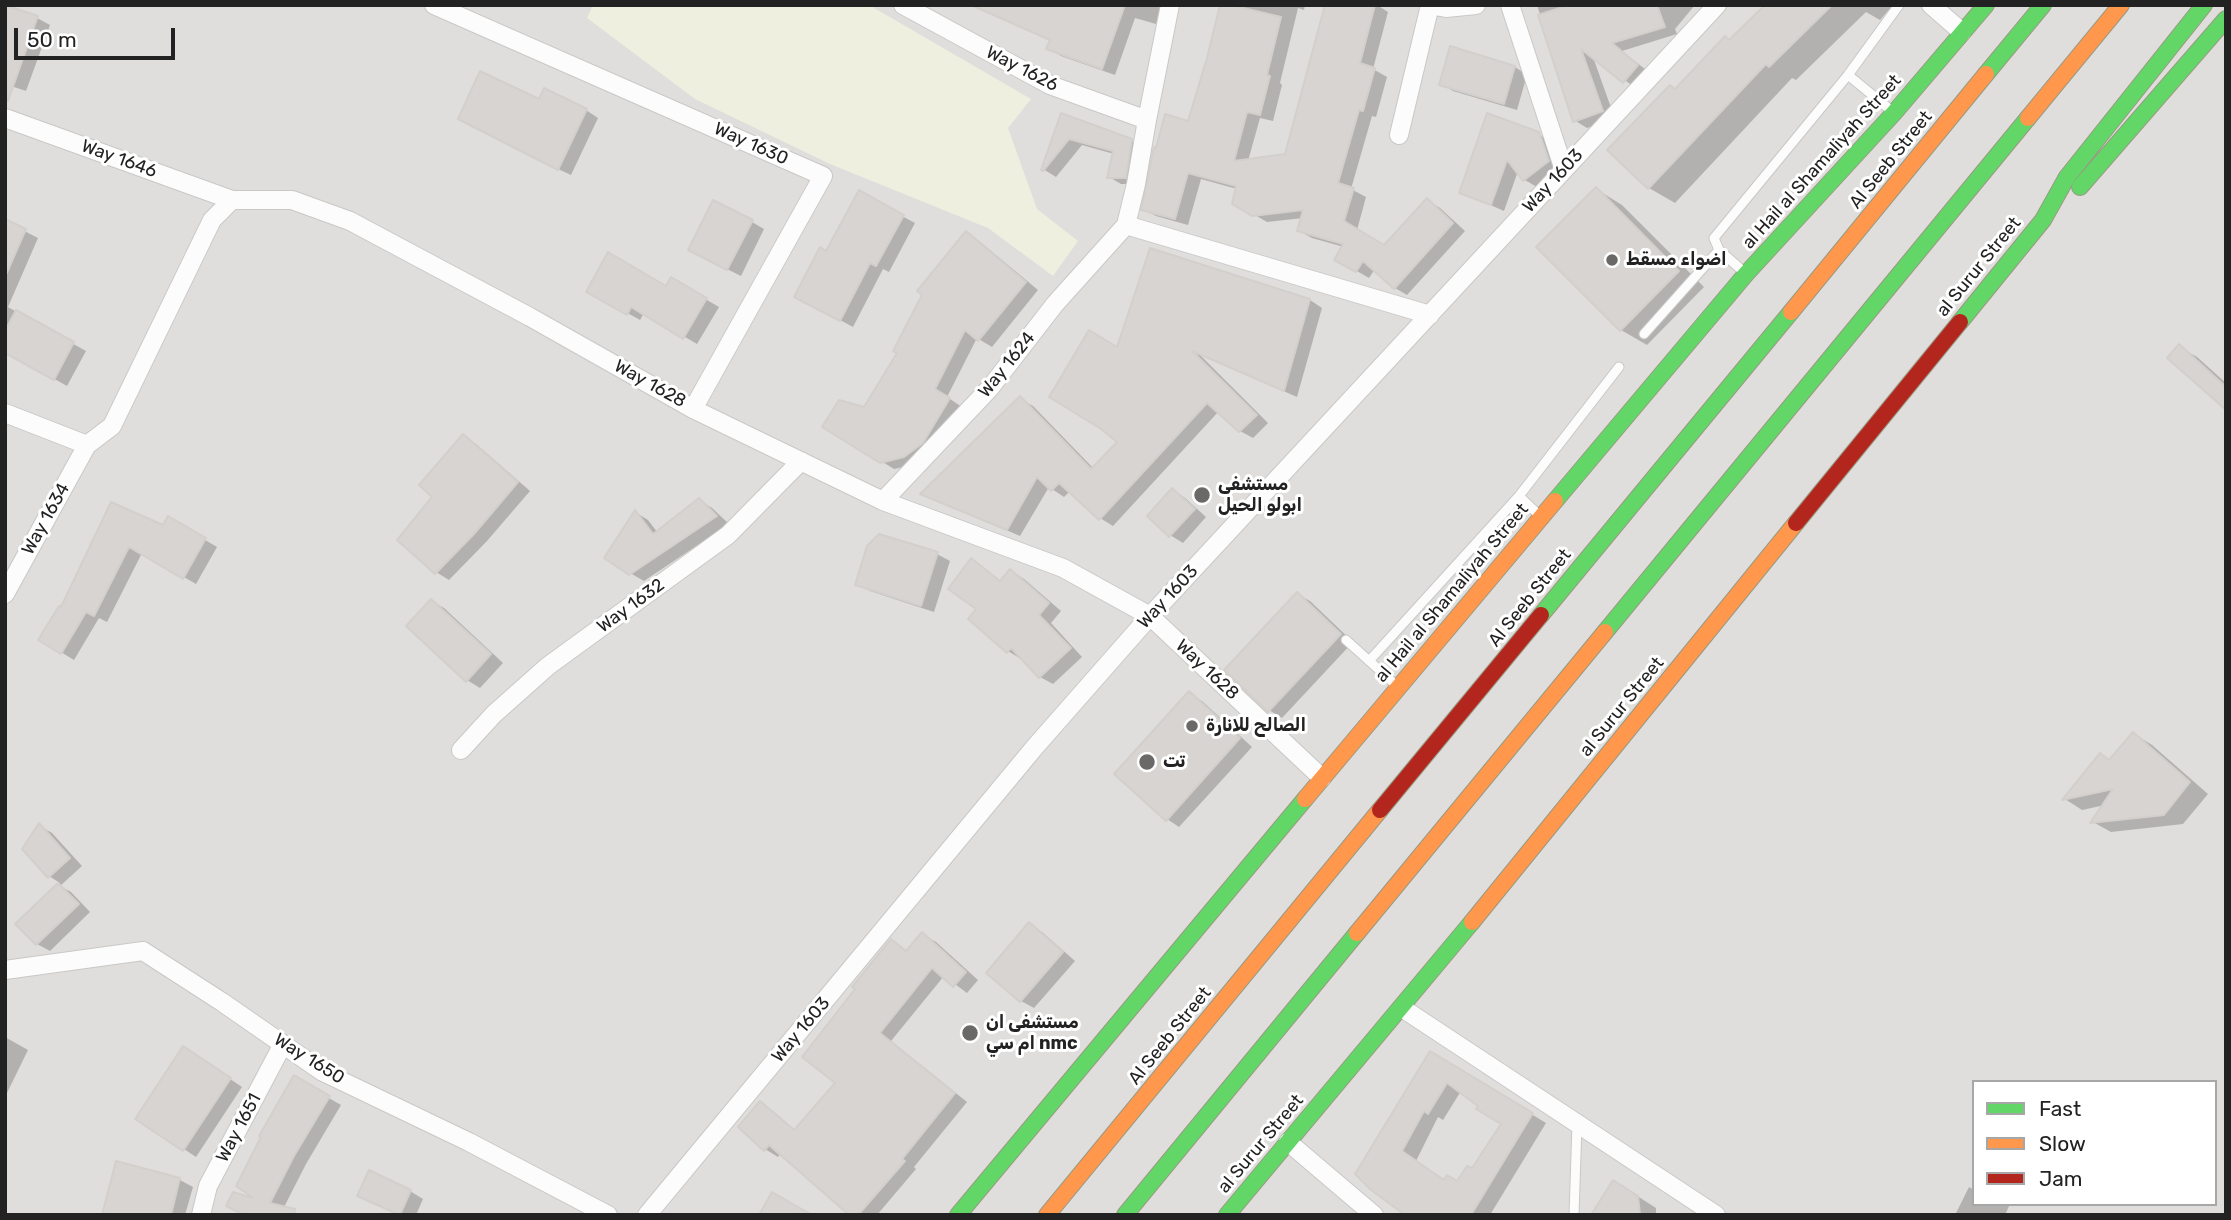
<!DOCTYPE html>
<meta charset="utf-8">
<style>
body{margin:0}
#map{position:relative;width:2231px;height:1220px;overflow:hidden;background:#f0eeeb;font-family:Rubik,sans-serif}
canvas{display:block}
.frame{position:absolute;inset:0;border:7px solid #222;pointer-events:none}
.legend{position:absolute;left:1972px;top:1080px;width:245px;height:126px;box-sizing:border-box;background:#fff;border:2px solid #a7a7a7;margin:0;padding:9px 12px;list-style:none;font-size:21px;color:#222}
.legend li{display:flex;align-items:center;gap:14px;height:35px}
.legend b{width:35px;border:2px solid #a7a7a7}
.scale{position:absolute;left:14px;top:28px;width:161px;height:32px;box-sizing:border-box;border:4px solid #222;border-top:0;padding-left:9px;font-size:21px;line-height:24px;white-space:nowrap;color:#222;-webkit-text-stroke:5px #fff;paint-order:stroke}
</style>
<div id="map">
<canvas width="2231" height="1220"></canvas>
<div class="frame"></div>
<ul class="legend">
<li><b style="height:9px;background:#63d668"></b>Fast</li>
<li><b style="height:9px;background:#ff974d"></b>Slow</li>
<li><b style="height:9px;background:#b3261e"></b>Jam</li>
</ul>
<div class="scale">50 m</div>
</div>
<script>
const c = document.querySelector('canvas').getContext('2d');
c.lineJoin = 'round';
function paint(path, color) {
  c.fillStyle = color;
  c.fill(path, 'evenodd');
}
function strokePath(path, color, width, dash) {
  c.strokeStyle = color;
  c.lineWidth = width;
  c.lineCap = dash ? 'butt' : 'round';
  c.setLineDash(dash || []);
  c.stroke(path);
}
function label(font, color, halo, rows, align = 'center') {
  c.font = font + ' Rubik,Vazirmatn,sans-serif';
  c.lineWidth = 6;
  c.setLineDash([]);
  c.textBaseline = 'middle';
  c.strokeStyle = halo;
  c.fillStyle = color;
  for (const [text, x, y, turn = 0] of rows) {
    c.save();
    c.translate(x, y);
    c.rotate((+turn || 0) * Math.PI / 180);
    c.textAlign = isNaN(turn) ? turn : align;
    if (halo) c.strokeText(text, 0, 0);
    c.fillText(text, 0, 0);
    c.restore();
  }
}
paint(new Path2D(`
 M5,5H2226V1215H5ZM1974,1082H2215V1204H1974Z`), '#dfdedc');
paint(new Path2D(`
 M593,5H869L1031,99L1008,128L1037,209L1078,241L1053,276L988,228L830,164L695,99L587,18Z`), '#efefdf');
paint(new Path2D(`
 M1004,5H1161L1156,24L1135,18L1115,75L1061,56L1048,48L1051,40L999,16Z
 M1222,5H1305L1304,10L1298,8L1280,83L1282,85L1273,121L1260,118L1248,161L1286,155L1327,5H1377L1388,12L1373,69L1387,77L1376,117L1372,116L1351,189L1366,197L1357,230L1384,246L1427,200L1440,208L1465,231L1407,295L1395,288L1375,269L1369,278L1336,259L1344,247L1312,238L1299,231L1303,218L1267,222L1234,203L1237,189L1201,179L1188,225L1156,216L1143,209L1189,123Z
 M1537,5H1695L1675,29L1677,34L1622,51L1650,73L1637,89L1593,57L1615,119L1587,128L1574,120Z
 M1767,5H1893L1880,20L1866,12L1796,80L1792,78L1675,203L1649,188L1730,41Z
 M37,18L50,25L26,91L5,84Z
 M1515,67L1527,75L1517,110L1453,91L1441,84Z
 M540,101L586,110L598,118L571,175L530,156Z
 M1062,115L1131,141L1144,148L1138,184H1121L1109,177L1114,154L1082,145L1056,177L1043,169Z
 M1538,134L1551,142L1561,168L1537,187L1525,180L1518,171L1504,211L1461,192Z
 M1596,189L1622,205L1704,287L1647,345L1621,330Z
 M859,193L915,223L889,272L883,269L853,327L807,302L827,253Z
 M5,221L38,238L8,307L86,351L67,386L5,351Z
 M752,222L764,229L741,276L703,257Z
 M966,234L979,241L1038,290L992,347L977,338L947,397L962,407L918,464L894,469L881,461L864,409L900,353Z
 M676,282L719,307L697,344L644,313L640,320L588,291L667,288Z
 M1310,300L1322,308L1297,397L1199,354L1268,423L1253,438L1240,431L1219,411L1113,526L1100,518L1070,491L1064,497L1049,487L1020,536L923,494L1020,399L1033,406L1094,469L1119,441L1118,350Z
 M2179,347L2197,357L2226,383V408Z
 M463,436L476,444L530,491L487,541L449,580L436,572L435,497Z
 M1173,490L1185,498L1206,517L1183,543L1170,535Z
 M699,500L712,508L729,524L644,581L630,573L635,512L648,520L658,533Z
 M112,504L164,527L168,518L217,547L196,584L142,553L107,622L99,618L74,660L41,640L61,609Z
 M937,554L950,561L934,612L870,591L857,584Z
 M972,561L1002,582L1011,571L1024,579L1061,611L1051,623L1082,657L1053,684L1040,677L1022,657L1021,659L1008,651L978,609Z
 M1297,594L1310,601L1353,642L1282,718L1269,710Z
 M431,601L444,608L503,663L480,688L467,680Z
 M1189,694L1202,701L1252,747L1179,827L1167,819Z
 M2134,734L2152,745L2208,794L2183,824L2111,832L2093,822L2105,805L2082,810L2065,799L2100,755L2110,761Z
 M40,826L52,833L82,866L60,886L71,892L90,912L50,951L37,944L18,924L60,883L49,876Z
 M1029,925L1042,932L1075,961L1034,1008L1021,1001L988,973Z
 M923,935L936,942L978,980L967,993L944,976L891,1041L967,1102L914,1167L916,1169L877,1215H852L781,1153L778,1157L765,1149L761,1104L773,1111L796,1131L837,1082L892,941L908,952Z
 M5,1037L28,1050L5,1097Z
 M1431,1053L1546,1123L1490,1215H1408L1357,1174ZM1461,1091L1503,1123L1472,1170L1458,1184L1445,1181L1416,1161L1438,1117L1443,1120Z
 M196,1056L242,1087L196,1157L184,1149Z
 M294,1078L341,1105L306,1164L280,1215L261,1202L263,1137Z
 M117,1163L180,1180L193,1187L185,1215H104Z
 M1969,1187L1974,1190V1204H2010L2005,1215H1955Z
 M410,1191L423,1199L416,1215H399L372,1202Z
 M1631,1192L1656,1208V1215H1593Z`), '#0003');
const building = new Path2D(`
 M5,5L38,16L8,101H5Z
 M971,5H1125L1102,69L1046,49L1050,40Z
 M1220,5H1231L1281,17L1267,75L1270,76L1260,115L1247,112L1234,161L1285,154L1325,5H1375L1360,63L1375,68L1363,111L1359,110L1338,183L1354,188L1344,221L1384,245L1427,198L1453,223L1394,289L1363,261L1356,272L1334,260L1343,244L1297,231L1303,210L1252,216L1232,204L1236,186L1188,173L1175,219L1141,210L1154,147L1156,148L1165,114L1188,121L1207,58Z
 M1569,5H1657L1665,27L1612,43L1638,65L1623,83L1581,49L1603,111L1573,122L1538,15Z
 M1765,5H1832L1769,67L1766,64L1648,189L1607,150L1670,85L1675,89L1725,36L1729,40Z
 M1450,46L1515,66L1504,104L1439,85Z
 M480,71L539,99L544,88L587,109L558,170L458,119Z
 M1061,113L1132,139L1126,178H1107L1113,151L1069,139L1043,171L1041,170Z
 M1487,113L1539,132L1549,161L1523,181L1507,160L1491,205L1459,193Z
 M1596,187L1679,271L1620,331L1536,247Z
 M859,190L904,215L876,266L870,263L840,321L794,297L820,247L826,251Z
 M713,200L753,220L727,270L688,250Z
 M5,219L26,229L5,277Z
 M966,231L1026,282L978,341L965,330L935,389L950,398L923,443L904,457L880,463L822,427L839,400L864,407L897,353L893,351L922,295L917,291Z
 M1150,248L1310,299L1284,391L1192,351L1257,415L1239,432L1207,403L1099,520L1059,483L1051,491L1037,477L1007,530L920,494L1020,396L1091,469L1117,442L1101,429L1049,397L1089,330L1117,347Z
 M608,252L666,286L671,277L707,298L683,339L631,307L627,315L586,292Z
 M16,310L74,342L54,380L5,353V331Z
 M2179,344L2226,387V410L2167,358Z
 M463,434L518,482L474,534L435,574L397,540L432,497L419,485Z
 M1172,488L1195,509L1169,537L1147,516Z
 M699,498L717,516L629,575L604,558L635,510L653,534Z
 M111,502L163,525L168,516L206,538L183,579L129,547L94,616L86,612L61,654L38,640L59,606L61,607Z
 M879,534L938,552L921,606L855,585L867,546Z
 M971,558L1000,581L1010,569L1049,603L1039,615L1071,648L1039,678L1011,648L1007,653L968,619L976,609L948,589Z
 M1297,592L1341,634L1268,712L1224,670Z
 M431,599L491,654L466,682L406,626Z
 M1189,691L1240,738L1166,821L1114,774Z
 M2133,732L2190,782L2164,815L2090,823L2113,789L2062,800L2100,753L2109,760Z
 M39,823L70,858L48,878L22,849Z
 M58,883L79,904L36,945L15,924Z
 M1029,922L1063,952L1020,1002L986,973Z
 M922,932L966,972L953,987L932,968L880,1033L955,1093L902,1159L905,1161L858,1215H849L769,1145L764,1151L738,1127L760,1101L794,1130L835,1083L802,1057L855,989L852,987L891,939L906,951Z
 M183,1046L231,1078L183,1151L135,1119Z
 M1430,1051L1533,1113L1471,1215H1405L1371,1190L1355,1174ZM1447,1083L1478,1106L1476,1109L1501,1124L1472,1168L1467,1166L1457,1181L1447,1175L1444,1180L1402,1151L1424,1111L1428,1114Z
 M294,1075L330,1096L294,1156L270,1203L295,1209L294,1215H244L226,1206L233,1192L253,1198L236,1186L261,1137L259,1136Z
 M116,1161L180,1178L171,1215H102Z
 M369,1170L411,1190L400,1215L357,1196Z
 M1613,1180L1638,1196L1640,1215H1591Z
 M772,1192L812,1215H759Z`);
paint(building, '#d7d4d2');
strokePath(building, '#d3d0cc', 2);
const lane = new Path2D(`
 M1848,75L1899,5
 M1744,272L1719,250L1714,238L1848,75L1893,112
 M1644,334L1719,250
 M1519,496L1540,516
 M1346,640L1397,686
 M1369,661L1519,496L1619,367
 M1574,1215L1577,1124`);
const street = new Path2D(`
 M434,5L823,176L693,409
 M903,5L1050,85L1147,120
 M1429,5L1446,8L1476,5
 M1510,5L1564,170
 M1931,5L1962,32
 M5,118L232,200
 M1399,135L1430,5
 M1126,225L1430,315
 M5,413L87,445L112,426L212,220L232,200H292L350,221L530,317L693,409L883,501L1063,568L1150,616L1322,778
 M883,501L990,388L1055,304L1126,225L1136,184L1147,120L1170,5
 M5,594L87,445
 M461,750L494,714L548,666L728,535L801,461
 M5,970L143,951L222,1002L323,1072L469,1142L608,1215
 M1402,1008L1716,1215
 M1288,1142L1374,1215
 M201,1215L208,1186L283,1044
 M647,1215L1034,748L1150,616L1717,5`);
const fast = new Path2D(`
 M1986,74L2043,5
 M2080,187L2226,19
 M1960,322L2043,220L2067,177L2204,5
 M1555,501L1746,274L1894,113L1986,5
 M1541,615L1791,312
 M1605,632L2028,118
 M958,1215L1305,799
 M1125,1215L1357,933
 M1227,1215L1472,922`);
const slow = new Path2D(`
 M2028,118L2121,5
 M1791,312L1986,74
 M1305,799L1555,501
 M1472,922L1796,523
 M1357,933L1605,632
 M1047,1215L1380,810`);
const jam = new Path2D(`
 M1796,523L1960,322
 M1380,810L1541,615`);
strokePath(lane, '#c9c8c7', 11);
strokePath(street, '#c9c8c7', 20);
strokePath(fast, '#999a82', 18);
strokePath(slow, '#999a82', 18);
strokePath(jam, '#999a82', 18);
strokePath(lane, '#fdfcfc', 9);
strokePath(street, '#fdfcfc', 18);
strokePath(fast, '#63d668', 16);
strokePath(slow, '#ff974d', 16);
strokePath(jam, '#b3261e', 16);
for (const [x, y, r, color] of [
 [1612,260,7,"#6a6968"],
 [1202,495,9,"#6a6968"],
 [1192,726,7,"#6a6968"],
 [1147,762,9,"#6a6968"],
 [970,1033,9,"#6a6968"]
]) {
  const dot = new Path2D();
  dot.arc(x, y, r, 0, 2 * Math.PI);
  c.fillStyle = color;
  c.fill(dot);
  strokePath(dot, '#fff', 2.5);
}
label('18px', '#222', '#fff', [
 ["Way 1626",1022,69,27],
 ["Way 1630",751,144,24],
 ["Way 1646",119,159,20],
 ["Al Seeb Street",1891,160,-51],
 ["al Hail al Shamaliyah Street",1822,162,-48],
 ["Way 1603",1553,181,-47],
 ["al Surur Street",1979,267,-51],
 ["Way 1624",1007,365,-51],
 ["Way 1628",650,384,29],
 ["Way 1634",46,519,-61],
 ["al Hail al Shamaliyah Street",1452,593,-50],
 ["Way 1603",1168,597,-47],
 ["Al Seeb Street",1530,598,-51],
 ["Way 1632",631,606,-36],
 ["Way 1628",1207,670,43],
 ["al Surur Street",1622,707,-51],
 ["Way 1603",801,1030,-50],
 ["Al Seeb Street",1170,1036,-51],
 ["Way 1650",309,1059,32],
 ["Way 1651",239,1128,-62],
 ["al Surur Street",1261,1144,-50]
]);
label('bold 18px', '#222', '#fff', [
 ["اضواء مسقط",1626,260],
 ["مستشفى",1218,485],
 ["ابولو الحيل",1218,506],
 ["الصالح للانارة",1206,726],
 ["تت",1163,762],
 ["مستشفى ان",986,1023],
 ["ام سي nmc",986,1044]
], 'left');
</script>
